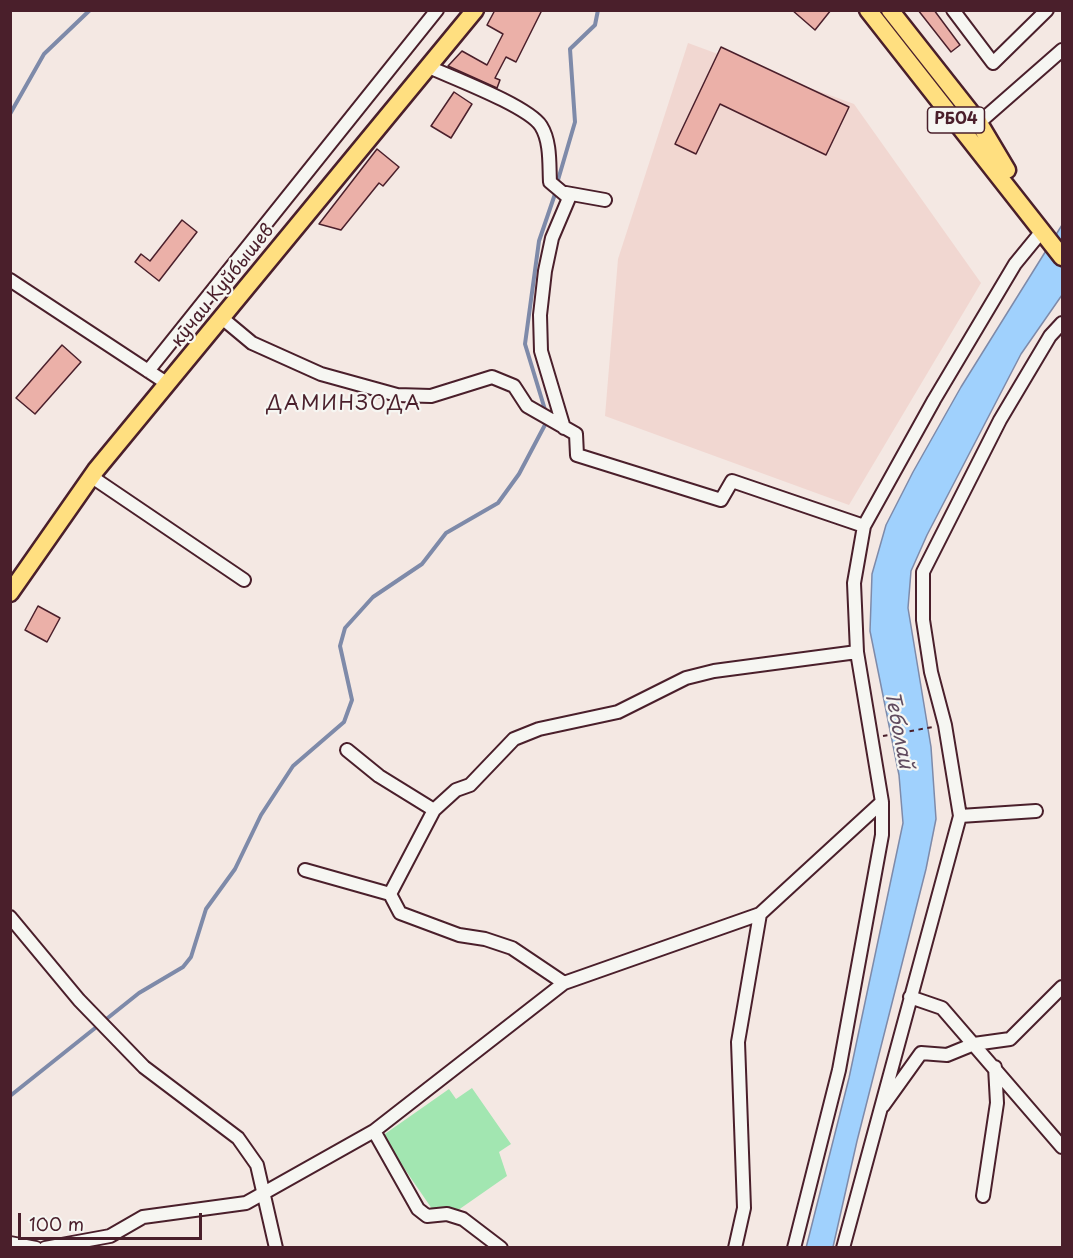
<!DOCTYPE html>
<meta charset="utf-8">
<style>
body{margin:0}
#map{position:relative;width:1073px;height:1258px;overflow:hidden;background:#f4e8e3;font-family:"Playpen Sans",sans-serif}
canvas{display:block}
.frame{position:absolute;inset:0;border:12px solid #4a1f2b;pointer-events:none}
.scale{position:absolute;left:18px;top:1213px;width:184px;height:27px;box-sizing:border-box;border:3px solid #4a1f2b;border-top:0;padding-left:8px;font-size:18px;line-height:21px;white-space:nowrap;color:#4a1f2b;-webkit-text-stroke:4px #f6f6f2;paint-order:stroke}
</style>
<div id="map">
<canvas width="1073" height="1258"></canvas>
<div class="frame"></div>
<div class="scale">100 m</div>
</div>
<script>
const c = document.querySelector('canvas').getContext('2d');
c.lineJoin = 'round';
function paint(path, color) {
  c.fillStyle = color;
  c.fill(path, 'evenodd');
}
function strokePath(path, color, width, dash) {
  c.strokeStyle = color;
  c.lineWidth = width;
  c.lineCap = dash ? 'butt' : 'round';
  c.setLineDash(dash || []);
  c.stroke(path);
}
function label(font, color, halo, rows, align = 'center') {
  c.font = font + ' "Playpen Sans",sans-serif';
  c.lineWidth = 4.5;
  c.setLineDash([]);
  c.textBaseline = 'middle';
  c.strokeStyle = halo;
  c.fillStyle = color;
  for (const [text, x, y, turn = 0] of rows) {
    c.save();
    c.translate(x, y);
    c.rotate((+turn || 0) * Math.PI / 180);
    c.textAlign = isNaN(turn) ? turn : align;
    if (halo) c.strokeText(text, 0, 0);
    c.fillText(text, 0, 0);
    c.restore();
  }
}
paint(new Path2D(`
 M688,43L854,104L981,283L849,505L605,416L618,259Z`), '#f1d7d1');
paint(new Path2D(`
 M472,1088L511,1144L499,1152L507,1176L441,1222L382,1136L449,1089L456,1099Z`), '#a2e6b1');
const water = new Path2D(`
 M1062,225V295L1021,354L927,535L911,571L908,608L931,747L936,819L926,869L857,1141L833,1247L806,1248L849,1078L903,823L899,775L870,631L872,574L886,525L913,472L961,387Z`);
paint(water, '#a0d1fd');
strokePath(water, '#7e8aa9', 1.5);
strokePath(new Path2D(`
 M10,114L44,54L90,10
 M558,180L575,122L570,49L595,25L598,10
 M546,413L525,344L539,241L555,194
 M10,1096L139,993L183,967L191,957L206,909L235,869L261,815L293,766L344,722L352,700L340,646L345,628L373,597L422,564L446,533L498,503L519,474L547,421`), '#7e8aa9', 4);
const building = new Path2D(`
 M495,10H542L516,62L506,57L495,78L500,80L497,88L448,66L462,51L487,65L503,34L487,25Z
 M792,10H831L815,30Z
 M918,10H934L960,45L951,52Z
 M721,47L849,107L826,155L720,104L696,154L675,144Z
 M454,92L472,104L451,138L431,126Z
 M377,149L399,167L383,186L379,183L341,230L319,224Z
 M182,220L197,232L159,281L135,262L141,254L150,261Z
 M62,345L81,362L35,414L16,398Z
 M38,606L60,618L47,642L25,630Z`);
paint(building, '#ebb0a8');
strokePath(building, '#4a1f2b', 1.5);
const minor = new Path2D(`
 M953,10L993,63L1047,10
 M429,67C453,78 528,106 541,126C551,142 549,165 550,182L569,198L552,238L545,271L540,315L541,351L564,428
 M973,128L1062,50
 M566,193L605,200
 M10,280L168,384
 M222,318L252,343L321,374L397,395L431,396L492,377L514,386L527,406L576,434L577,455L721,500L732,481L864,526
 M148,371L437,10
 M92,477L244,580
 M347,750L379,776L434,810
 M960,816L1036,811
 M305,870L390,894L400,913L459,935L485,939L512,948L564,983
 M390,894L434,810L456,790L470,785L514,739L539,729L618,712L686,678L714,671L857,652
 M10,917L79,1000L144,1067L238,1138L257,1165L276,1248
 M910,997L942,1008L1062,1147
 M883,1106L921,1053L947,1055L974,1044L1010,1039L1062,987
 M374,1131L418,1209L427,1216L447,1214L463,1219L501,1248
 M983,1196L997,1103L995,1067
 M10,1243L36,1248
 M45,1248L110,1236L143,1217L246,1203L374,1131L564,983L760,914
 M735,1248L744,1208L738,1042L760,914L882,802L857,652L854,583L864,526L934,400L1015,264L1042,231
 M794,1248L839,1070L882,835V802
 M843,1248L960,816L945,725L931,672L923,620V572L1000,420L1050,336L1062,323`);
const major = new Path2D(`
 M868,10L1062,257
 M890,10L979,123L1007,170
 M10,593L96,470L475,10`);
strokePath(minor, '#4a1f2b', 16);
strokePath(major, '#4a1f2b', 21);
strokePath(new Path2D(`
 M883,736L933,727`), '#4a1f2b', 2, [4.5, 4.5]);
strokePath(minor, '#f6f6f2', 12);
strokePath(major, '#ffdf80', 16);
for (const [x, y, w] of [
 [956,120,57]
]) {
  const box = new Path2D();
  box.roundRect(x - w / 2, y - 13, w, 26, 4.5);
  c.fillStyle = '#f6f6f2';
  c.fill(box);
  strokePath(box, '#4a1f2b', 1.5);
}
label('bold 16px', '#4a1f2b', null, [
 ["РБ04",956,120]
]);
label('18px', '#4a1f2b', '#f6f6f2', [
 ["кӯчаи Куйбышев",223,286,-51]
]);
c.letterSpacing = '1.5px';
label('20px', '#4a1f2b', '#f6f6f2', [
 ["ДАМИНЗОДА",344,404]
]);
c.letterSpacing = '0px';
label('italic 20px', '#604c60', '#f6f6f2', [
 ["Теболай",898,730,79]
]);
</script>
